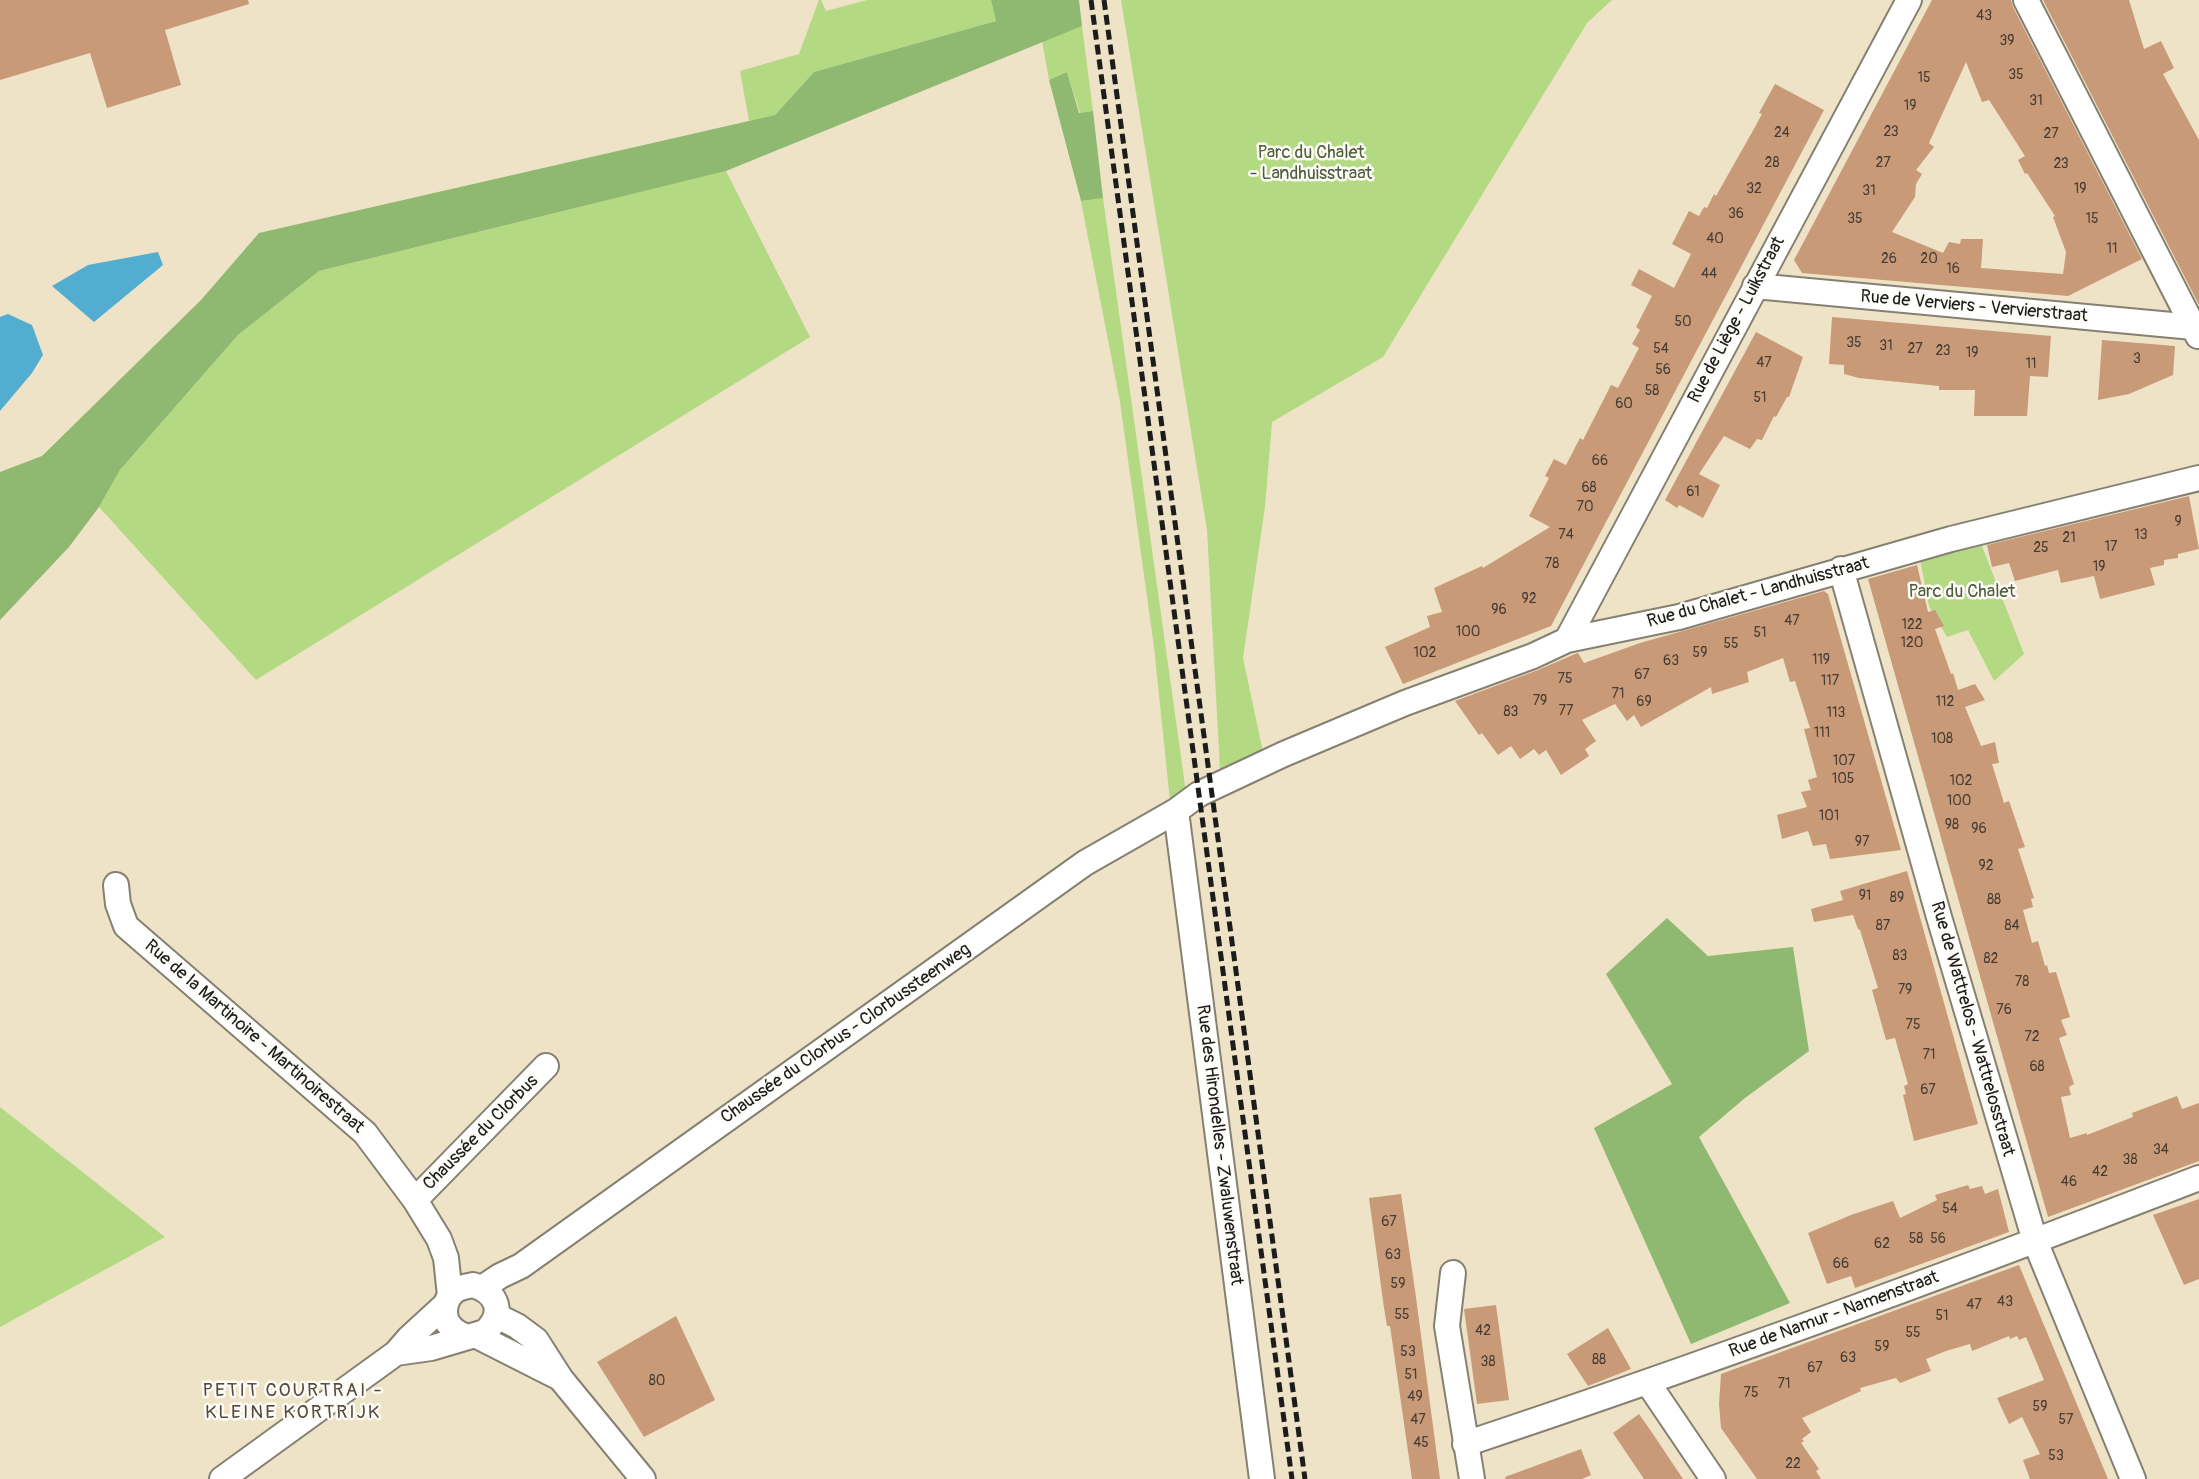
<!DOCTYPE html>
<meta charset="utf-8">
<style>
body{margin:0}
canvas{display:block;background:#eee3c6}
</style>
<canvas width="2199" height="1479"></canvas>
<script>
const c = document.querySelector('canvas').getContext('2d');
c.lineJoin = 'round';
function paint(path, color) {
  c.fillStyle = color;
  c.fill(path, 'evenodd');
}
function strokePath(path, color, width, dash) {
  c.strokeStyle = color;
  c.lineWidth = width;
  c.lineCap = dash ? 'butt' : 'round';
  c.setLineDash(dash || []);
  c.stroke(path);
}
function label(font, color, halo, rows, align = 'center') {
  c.font = font + ' Pangolin,sans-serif';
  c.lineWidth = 5;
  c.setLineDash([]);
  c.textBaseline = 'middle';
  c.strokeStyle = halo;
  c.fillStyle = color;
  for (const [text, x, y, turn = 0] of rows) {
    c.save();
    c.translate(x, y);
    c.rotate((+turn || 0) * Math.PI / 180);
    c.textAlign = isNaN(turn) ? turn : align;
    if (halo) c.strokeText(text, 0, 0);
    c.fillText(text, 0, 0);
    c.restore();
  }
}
paint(new Path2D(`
 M819,0H821L826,11L867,0H991L996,21L814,72L775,115L749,121L740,71L799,54Z
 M1121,0H1612L1587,23L1383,357L1272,422L1265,507L1243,658L1264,757L1220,770L1207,530Z
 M1082,26L1093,111L1080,113L1067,72L1049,80L1042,41Z
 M726,171L810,337L256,680L99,507L120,470L238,335L319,271Z
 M1103,198L1186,793L1170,801L1154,647L1120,402L1081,201Z
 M1980,541L2024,654L1994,681L1968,630L1947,637L1929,606L1920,559Z
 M0,1107L165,1237L0,1327Z`), '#b4d983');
paint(new Path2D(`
 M991,0H1079L1082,26L726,171L319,271L238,335L120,470L99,507L69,547L0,620V472L42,456L201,300L259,233L775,115L814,72L996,21Z
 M1067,72L1079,113L1093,111L1103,198L1081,201L1049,80Z
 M1667,918L1708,956L1793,947L1809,1051L1745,1098L1699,1137L1790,1303L1691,1344L1594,1128L1672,1084L1606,974Z`), '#8fb971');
paint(new Path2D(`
 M158,252L163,265L94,322L52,286L88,265Z
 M8,314L32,325L43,355L32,373L0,411V317Z`), '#53add1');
paint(new Path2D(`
 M0,0H248L249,4L165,30L181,85L107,108L90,53L0,80Z
 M1932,0H2011L2013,7L2142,259L2068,296L1802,273L1794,260ZM1966,62L1982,102L1989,100L2025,156L2018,160L2025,174L2027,173L2055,216L2053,217L2066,252L2063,274L1981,268L1983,239H1961L1960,244L1949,242L1943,253L1892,232L1915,197L1916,184L1922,174L1916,170L1934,147L1929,143Z
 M2043,0H2129L2144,49L2161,41L2174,68L2163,74L2199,140V305Z
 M1775,84L1824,110L1551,626L1403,684L1385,647L1430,627L1427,616L1442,612L1434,588L1482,566L1483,568L1550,527L1529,516L1549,478L1545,476L1554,459L1566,465L1580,438L1583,440L1611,385L1618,388L1639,348L1632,344L1640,330L1636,327L1652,296L1631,285L1639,269L1674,288L1691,254L1672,244L1689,211L1699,216L1704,207L1707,208L1714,194L1716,196L1755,127L1762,114L1759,113Z
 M1832,317L2051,336L2048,377L2030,376L2027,416H1974L1975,390H1939V386L1859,378L1844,374V365L1829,364Z
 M1756,332L1803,357L1789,397H1787L1776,417L1774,416L1762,440L1757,439L1750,449L1724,436L1699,474L1720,485L1703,518L1679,505L1677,508L1665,500Z
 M2102,340L2175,346L2173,375L2129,394L2098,400Z
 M2189,496L2199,549L2178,554V558L2164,560V565L2150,568L2155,585L2100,599L2094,576L2061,583L2058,570L2015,581L2009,563L1992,567L1987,545Z
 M1917,565L1928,612L1935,610L1944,626L1935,629L1951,674L1953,673L1958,690L1975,684L1985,700L1965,707L1981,746L1995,742L1999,763L1992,764L2004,803L2009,801L2019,830L2025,847L2018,849L2034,898L2031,899L2033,907L2023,910L2032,943L2038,941L2045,966L2047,965L2049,973L2056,972L2070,1017L2061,1020L2067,1035L2059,1038L2074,1084L2069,1087L2071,1095L2061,1097L2070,1138L2087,1133V1135L2133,1117L2132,1113L2177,1096L2182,1109L2199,1103V1161L2048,1217L1868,579Z
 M1824,591L1828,594L1901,850L1830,859L1826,844L1813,846L1808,831L1782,839L1777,815L1807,807L1801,792L1811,790L1808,780L1817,777L1804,729L1810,728L1795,681L1790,682L1783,658L1747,672L1749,682L1712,694L1711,687L1641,727L1634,715L1627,721L1615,704L1582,720L1596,741L1585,749L1589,756L1561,775L1546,750L1539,755L1534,749L1520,759L1511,746L1498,755L1482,733L1479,735L1455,701L1538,670L1575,654L1578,653L1584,663L1640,643Z
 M1907,871L1978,1124L1914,1141L1903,1095L1906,1094L1904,1086L1908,1084L1895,1038L1886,1040L1872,990L1878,988L1860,930L1858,929L1853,915L1814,922L1811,909L1843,900L1840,891Z
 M1968,1185L1970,1189L1982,1186L1985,1194L1998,1189L2009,1232L1855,1288L1851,1276L1827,1284L1808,1233L1851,1215L1893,1201L1900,1218L1937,1200L1935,1195Z
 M1401,1194L1415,1290L1440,1479H1412L1390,1326H1387L1384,1308L1369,1198Z
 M2199,1199V1279L2184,1285L2153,1215Z
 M2019,1265L2108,1479H2030L2023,1460L2040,1454L2022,1417L2009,1424L1997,1398L2044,1380L2026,1337L2019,1340L2017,1336L2010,1339L2009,1336L1972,1351L1970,1344L1946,1351L1926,1359L1931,1371L1900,1383L1896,1378L1860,1388L1861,1391L1802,1418L1811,1432L1802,1439L1804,1441L1801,1443L1819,1469L1816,1471L1821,1479H1757L1721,1428L1719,1404L1721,1374Z
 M1496,1305L1509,1400L1477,1404L1464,1309Z
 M676,1316L715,1400L644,1437L597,1362Z
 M1608,1328L1631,1369L1588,1386L1567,1354Z
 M1639,1414L1653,1434L1683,1479H1644L1613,1433Z
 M1581,1449L1591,1475L1582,1479H1506L1505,1477Z`), '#c89a77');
const minor = new Path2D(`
 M2026,0L2198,336
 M1755,286L2193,327
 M1841,569L1939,917L2035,1241L2133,1479
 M1567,640L1909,0
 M1176,811L1262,1479
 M116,885L118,904L126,926L365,1133L415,1200L439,1239L446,1258L450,1296
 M415,1200L546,1066
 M1453,1273L1447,1326L1472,1479
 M482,1288L500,1276L521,1266L1085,863L1176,811L1199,794L1284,754L1405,703L1533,656L1567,640L1679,617L1951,539L2199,478
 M497,1316L517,1326L536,1340L561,1379L643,1479
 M477,1336L560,1378
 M396,1353L431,1348L485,1332C505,1313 498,1293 473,1285C468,1286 461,1287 456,1290C444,1298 441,1317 451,1327C455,1332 461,1334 466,1337
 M1648,1383L1713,1479
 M1465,1444C1712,1362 1956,1272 2199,1178
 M222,1479L396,1353L409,1338L446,1304`);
strokePath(minor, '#858071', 28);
strokePath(minor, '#fff', 24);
strokePath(new Path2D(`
 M1091,0L1292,1479
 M1104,0L1305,1479`), '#1c1c1c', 5, [10, 5]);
label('14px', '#473c33', null, [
 ["43",1984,16],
 ["39",2007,41],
 ["35",2016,75],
 ["15",1924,78],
 ["31",2036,101],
 ["19",1910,106],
 ["23",1891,132],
 ["24",1782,133],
 ["27",2051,134],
 ["28",1772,163],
 ["27",1883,163],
 ["23",2061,164],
 ["32",1754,189],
 ["19",2080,189],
 ["31",1869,191],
 ["36",1736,214],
 ["35",1855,219],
 ["15",2092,219],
 ["40",1715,239],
 ["11",2112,249],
 ["26",1889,259],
 ["20",1929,259],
 ["16",1953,269],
 ["44",1709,274],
 ["50",1683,322],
 ["35",1854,343],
 ["31",1886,346],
 ["54",1661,349],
 ["27",1915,349],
 ["23",1943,351],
 ["19",1972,353],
 ["3",2137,359],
 ["47",1764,363],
 ["11",2031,364],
 ["56",1663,370],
 ["58",1652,391],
 ["51",1760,398],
 ["60",1624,404],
 ["66",1600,461],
 ["68",1589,488],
 ["61",1693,492],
 ["70",1585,507],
 ["9",2178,522],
 ["74",1566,535],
 ["13",2141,535],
 ["21",2069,538],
 ["17",2111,547],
 ["25",2041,548],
 ["78",1552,564],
 ["19",2099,567],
 ["92",1529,599],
 ["96",1499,610],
 ["47",1792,621],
 ["122",1912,625],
 ["100",1468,632],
 ["51",1760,633],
 ["120",1912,643],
 ["55",1731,644],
 ["102",1425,653],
 ["59",1700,653],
 ["119",1821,660],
 ["63",1671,661],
 ["67",1642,675],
 ["75",1565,679],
 ["117",1830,681],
 ["71",1618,694],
 ["79",1540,701],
 ["69",1644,702],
 ["112",1945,702],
 ["77",1566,711],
 ["83",1511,712],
 ["113",1836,713],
 ["111",1822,733],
 ["108",1942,739],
 ["107",1844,761],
 ["105",1843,779],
 ["102",1961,781],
 ["100",1959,801],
 ["101",1829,816],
 ["98",1952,825],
 ["96",1979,829],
 ["97",1862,842],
 ["92",1986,866],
 ["91",1865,896],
 ["89",1897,898],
 ["88",1994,900],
 ["87",1883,926],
 ["84",2012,926],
 ["83",1900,956],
 ["82",1991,959],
 ["78",2022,982],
 ["79",1905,990],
 ["76",2004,1010],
 ["75",1913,1025],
 ["72",2032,1037],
 ["71",1929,1055],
 ["68",2037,1067],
 ["67",1928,1090],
 ["34",2161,1150],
 ["38",2130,1160],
 ["42",2100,1172],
 ["46",2069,1182],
 ["54",1950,1209],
 ["67",1389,1222],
 ["58",1916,1239],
 ["56",1938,1239],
 ["62",1882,1244],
 ["63",1393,1255],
 ["66",1841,1264],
 ["59",1398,1284],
 ["43",2005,1302],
 ["47",1974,1305],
 ["55",1402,1315],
 ["51",1942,1316],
 ["42",1483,1331],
 ["55",1913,1333],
 ["59",1882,1347],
 ["53",1408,1352],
 ["63",1848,1358],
 ["88",1599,1360],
 ["38",1488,1362],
 ["67",1815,1368],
 ["51",1411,1375],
 ["80",657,1381],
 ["71",1784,1384],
 ["75",1751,1393],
 ["49",1415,1397],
 ["59",2040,1407],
 ["47",1418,1420],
 ["57",2066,1420],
 ["45",1421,1443],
 ["53",2056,1456],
 ["22",1793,1464]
]);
label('18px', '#515e40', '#fdfcf7', [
 ["Parc du Chalet",1311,153],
 ["- Landhuisstraat",1311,174],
 ["Parc du Chalet",1962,592]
]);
label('18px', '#1c1c1c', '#fdfcf7', [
 ["Rue de Verviers - Vervierstraat",1974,307,5],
 ["Rue de Liège - Luikstraat",1737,320,-62],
 ["Rue du Chalet - Landhuisstraat",1758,593,-15],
 ["Rue de Wattrelos - Wattrelosstraat",1972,1029,74],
 ["Chaussée du Clorbus - Clorbussteenweg",846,1034,-35],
 ["Rue de la Martinoire - Martinoirestraat",254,1037,41],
 ["Chaussée du Clorbus",481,1133,-45],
 ["Rue des Hirondelles - Zwaluwenstraat",1219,1145,83],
 ["Rue de Namur - Namenstraat",1834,1315,-20]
]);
c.letterSpacing = '2px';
label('19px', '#58483c', '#fdfcf7', [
 ["PETIT COURTRAI -",293,1391],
 ["KLEINE KORTRIJK",293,1413]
]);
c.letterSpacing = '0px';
</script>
